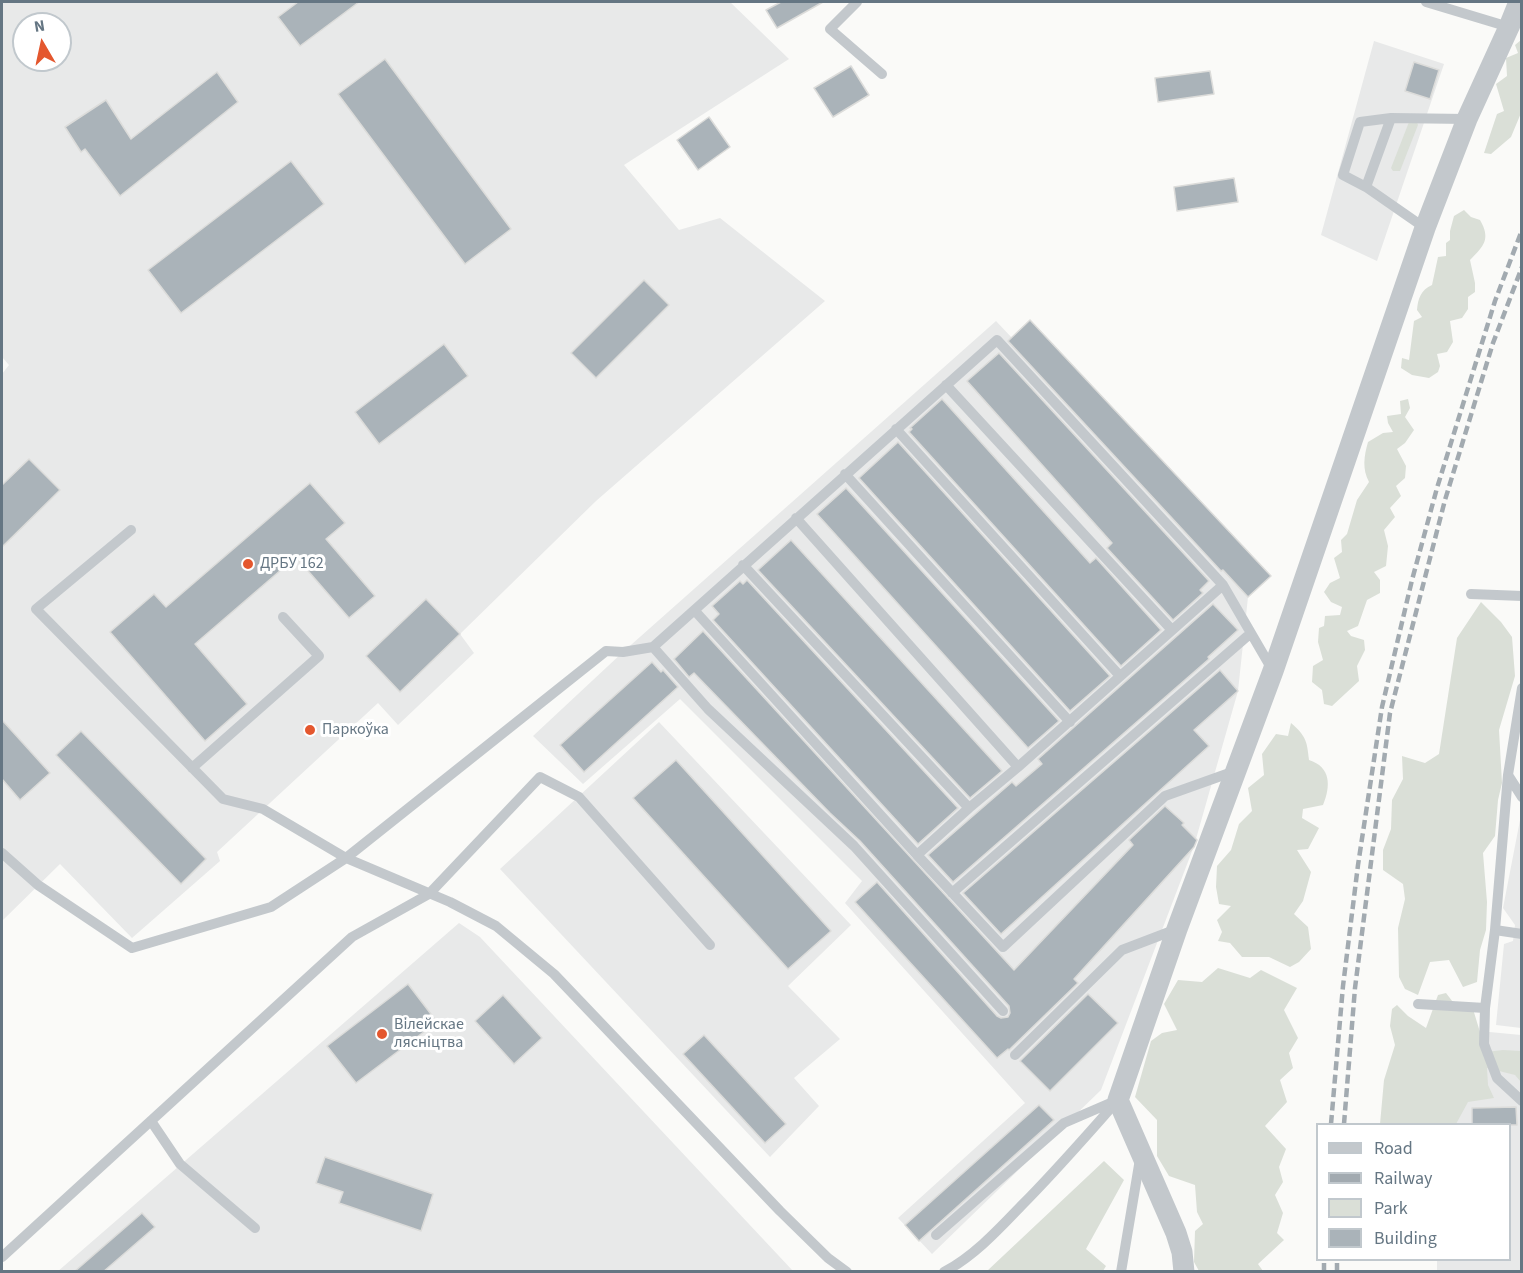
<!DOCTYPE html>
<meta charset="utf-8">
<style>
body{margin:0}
#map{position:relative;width:1523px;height:1273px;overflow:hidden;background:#fafaf8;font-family:"Source Sans 3",sans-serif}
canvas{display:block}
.frame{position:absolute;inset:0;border:3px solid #657683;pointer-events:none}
.legend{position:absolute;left:1316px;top:1123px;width:195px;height:138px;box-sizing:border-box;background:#fff;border:2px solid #c1c8cd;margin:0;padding:8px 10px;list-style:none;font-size:18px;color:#657683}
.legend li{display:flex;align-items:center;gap:12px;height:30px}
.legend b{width:30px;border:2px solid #c1c8cd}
.north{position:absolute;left:12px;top:12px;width:60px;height:60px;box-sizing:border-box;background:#fff;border:2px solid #c1c8cd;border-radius:50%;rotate:351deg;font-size:16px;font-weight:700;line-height:24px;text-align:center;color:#657683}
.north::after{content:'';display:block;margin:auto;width:21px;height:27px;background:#e4572e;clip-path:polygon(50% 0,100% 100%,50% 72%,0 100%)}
</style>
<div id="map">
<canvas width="1523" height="1273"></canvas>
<div class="frame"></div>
<ul class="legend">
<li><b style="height:8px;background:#c3c8cc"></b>Road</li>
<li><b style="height:8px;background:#a2aab0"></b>Railway</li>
<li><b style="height:16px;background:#dadfd7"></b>Park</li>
<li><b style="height:16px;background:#aab3b9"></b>Building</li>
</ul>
<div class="north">N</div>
</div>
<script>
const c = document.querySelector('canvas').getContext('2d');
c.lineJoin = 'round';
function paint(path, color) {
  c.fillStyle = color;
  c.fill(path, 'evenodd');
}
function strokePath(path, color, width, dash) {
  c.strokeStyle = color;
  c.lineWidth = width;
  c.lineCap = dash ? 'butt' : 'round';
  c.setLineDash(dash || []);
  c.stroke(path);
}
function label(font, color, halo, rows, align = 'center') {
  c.font = font + ' "Source Sans 3",sans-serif';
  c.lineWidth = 6;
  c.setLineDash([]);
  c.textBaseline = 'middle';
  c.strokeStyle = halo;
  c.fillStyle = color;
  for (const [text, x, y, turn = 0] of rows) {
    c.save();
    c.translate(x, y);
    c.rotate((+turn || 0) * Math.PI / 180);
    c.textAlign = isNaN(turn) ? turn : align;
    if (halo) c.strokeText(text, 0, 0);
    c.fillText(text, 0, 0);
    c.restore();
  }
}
paint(new Path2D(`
 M2,2H730L789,59L624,165L679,230L720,218L825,301L596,501L460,634L474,653L398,725L378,703L217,852L220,861L132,938L60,864L2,921V374L9,365L2,357ZM24,24H60V60H24Z
 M1374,41L1444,64L1377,261L1321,235Z
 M996,321L1251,591L1248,597L1238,691L1194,846L1101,1090L932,1254L898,1218L1025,1103L845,903L862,881L680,699L583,784L533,736L623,652Z
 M659,722L851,925L788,986L840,1039L794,1078L819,1106L770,1157L500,869Z
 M1521,815V1028L1496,1025L1504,944L1513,941L1515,925L1503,908Z
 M459,923L480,937L793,1271L57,1272Z
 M1437,1027L1521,1035V1271H1437V1260H1510V1124H1437Z`), '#e8e9e9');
paint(new Path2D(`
 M1521,40V113L1511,137L1491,154L1484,153L1497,114L1504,111L1496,84L1507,76L1506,58L1518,53L1515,45Z
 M1409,122H1417L1418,125L1400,171H1393L1391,168Z
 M1464,210L1471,217L1480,220C1491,239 1484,246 1470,260L1475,283V292L1468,297V309L1462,318L1450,321L1453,342L1447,352L1437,354L1440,366L1438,372L1429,378L1412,375L1401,368L1402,358L1409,360L1414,321L1422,317L1417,310C1418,298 1421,290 1432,285L1438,257L1446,256V243L1450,240V231L1454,216Z
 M1408,399L1410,408L1405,417L1414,430L1405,443L1397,449L1406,466L1405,478L1396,486L1401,496L1390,508L1395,517L1384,530L1388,546L1386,566L1374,572L1380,580V593L1367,600L1358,626L1347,631L1351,636L1364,640L1365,650L1357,666L1359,681L1332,706L1324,704L1322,690L1312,682L1313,666L1323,660L1318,642L1319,628L1324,626L1325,616L1340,615L1342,607L1331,602L1324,592L1330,583L1340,578L1334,558L1342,552L1341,540L1347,534L1357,500L1369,482C1362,469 1364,456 1368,442L1383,433L1393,432L1388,423L1387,416L1401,414L1400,401Z
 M1481,602L1501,622L1512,637L1515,676L1499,730L1502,783L1498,800L1495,836L1483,853L1487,902L1486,930L1480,950L1477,982L1463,987L1449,960L1430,962L1418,995L1405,989L1399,977L1398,928L1405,899L1403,884L1383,870V850L1391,829L1392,800L1403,779L1402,756L1425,763L1439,754L1457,638Z
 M1291,723C1306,736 1307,741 1309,760C1331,767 1331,786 1323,805L1303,809L1302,818L1319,828L1308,849L1297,850L1311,872L1303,901L1294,914L1308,927L1311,949L1299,962L1290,967L1269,957H1242L1230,943L1218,941L1222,932L1217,920L1231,906L1219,904L1216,887L1217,866L1231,850L1239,824L1252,811L1248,788L1264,775L1262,754L1276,734L1288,736Z
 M1218,968L1250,978L1261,970L1297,988L1284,1010L1298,1038L1289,1053L1293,1068L1280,1080L1287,1102L1265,1126L1286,1149L1279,1167L1283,1182L1275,1195L1283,1213L1277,1233L1284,1240L1258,1264L1263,1271H1199L1194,1262L1195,1231L1203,1224L1197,1212L1195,1185L1169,1176L1157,1156V1120L1135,1097L1151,1041L1162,1033L1177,1030L1164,1004L1178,980L1202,982Z
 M1446,993L1456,1006L1473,1009L1486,1052L1503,1050L1521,1051V1082L1515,1075L1487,1068L1488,1085L1494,1098L1468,1102L1456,1124H1380L1384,1080L1395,1045L1390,1026L1392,1009L1397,1005L1408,1016L1426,1028L1438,995Z
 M1104,1161L1124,1180L1086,1249L1106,1266L1103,1271H987Z`), '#dadfd7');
const building = new Path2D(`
 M298,2H359L300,46L278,17Z
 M781,2H823L777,28L766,10Z
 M385,59L511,229L465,264L338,94Z
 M1414,62L1439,70L1430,99L1405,91Z
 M851,66L869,95L833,117L814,88Z
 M1210,71L1214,94L1158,102L1155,78Z
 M217,72L238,102L120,196L85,149L81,152L65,127L106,100L131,139Z
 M709,117L730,147L698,170L677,140Z
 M291,161L324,204L181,313L148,270Z
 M1234,178L1238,202L1177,211L1174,187Z
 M644,280L669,305L596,378L571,353Z
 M1030,320L1271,576L1248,597L1223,570L1221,571L1008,341Z
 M444,344L468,376L379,444L355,412Z
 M999,353L1209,581L1200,590L1203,593L1173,620L1107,548L1112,543L967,381Z
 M942,399L1090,563L1096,558L1161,630L1121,666L909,432L912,429L910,428Z
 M898,442L1110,676L1070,711L859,478Z
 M29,459L60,490L2,547V485Z
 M310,483L345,523L326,539L375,596L349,618L296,557L195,644L247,704L205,741L110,632L154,594L166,607Z
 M846,488L1059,721L1028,748L817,514Z
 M791,540L1002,771L970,798L758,570Z
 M747,580L958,808L918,844L713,620L719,614L712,606L740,581L743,584Z
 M426,599L460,634L400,692L366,656Z
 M1213,604L1238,630L1208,657L1209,659L953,882L928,855L1012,782L1016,786L1042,764L1038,759Z
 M703,631L1014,970L1133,845L1129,840L1165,806L1184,823L1182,825L1197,840L1194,847L1074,979L1078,983L1009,1050L1008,1049L997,1058L855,902L877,882L997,1016L1001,1018L1008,1017L1010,1013L1009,1006L860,841L830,813L694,673L689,677L674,659Z
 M652,662L661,672L663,670L678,687L584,772L560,745Z
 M1220,670L1238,691L1194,730L1209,746L1001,934L963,893Z
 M2,720L50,773L20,800L2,779Z
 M81,731L206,859L181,884L56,755Z
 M676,760L831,931L788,969L633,798Z
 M408,984L437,1022L356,1083L327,1046Z
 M1088,994L1118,1023L1050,1091L1020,1061Z
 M503,995L542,1038L514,1064L475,1021Z
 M704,1035L786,1124L765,1143L683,1054Z
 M1039,1105L1054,1120L919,1241L905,1225Z
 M1516,1107L1517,1125H1472V1108Z
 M325,1157L433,1194L421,1231L339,1203L343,1192L316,1183Z
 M142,1213L155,1227L103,1272H74Z`);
paint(building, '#aab3b9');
strokePath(building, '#dcdcda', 1.5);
strokePath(new Path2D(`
 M857,2L830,29L882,74
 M1426,2L1509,27
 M1366,187L1343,175L1360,122L1391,118
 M1425,228L1366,187L1391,118L1467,119
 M946,385L1172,630
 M896,429L1120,676
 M845,474L1070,722
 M796,518L1018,767
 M131,530L36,609L223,799L263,809L346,858L450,902L496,926L554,974L780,1211L828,1258L847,1272
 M743,565L969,808
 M1471,594L1522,596
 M695,611L917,855L969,808L1018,767L1223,585
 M653,647L708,709L854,846L1003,1011
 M192,768L319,656L283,617
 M1508,775L1522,797
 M2,853L38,885L132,948L271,907L346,858L606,651L623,652L653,647L997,340L1223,585L1273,671
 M917,855L1003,947L1165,796L1235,771
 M952,893L1251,633
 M1495,930L1522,934
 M1418,1004L1485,1008L1495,930L1508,775L1522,688
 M1485,1008L1484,1044L1497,1078L1522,1101
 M1015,1055L1122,950L1177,929
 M151,1121L180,1164L255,1228
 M936,1235L1064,1123L1115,1101
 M2,1257L352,937L429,894L540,777L579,797L710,945
 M944,1272C974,1256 998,1230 1021,1206C1055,1172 1086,1136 1118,1100
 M1121,1272L1140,1159`), '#c3c8cc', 10);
strokePath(new Path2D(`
 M1184,1272L1182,1252L1176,1233L1118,1100L1177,929L1273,671L1425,228L1467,119L1509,27L1519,2`), '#c3c8cc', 21);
strokePath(new Path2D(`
 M1331,1124L1343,986L1358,865L1382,707L1412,580L1437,488L1495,301L1522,230
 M1344,1124L1355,988L1390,713L1445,500L1493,343L1522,267
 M1324,1272V1260
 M1337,1272V1260`), '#a2aab0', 4.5, [9, 4.5]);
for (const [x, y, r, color] of [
 [248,564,6,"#e4572e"],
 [310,730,6,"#e4572e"],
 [382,1034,6,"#e4572e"]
]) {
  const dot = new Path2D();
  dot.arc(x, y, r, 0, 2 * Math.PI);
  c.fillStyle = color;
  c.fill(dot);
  strokePath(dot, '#fff', 2);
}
label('16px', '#657683', '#fff', [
 ["ДРБУ 162",260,564],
 ["Паркоўка",322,730],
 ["Вілейскае",394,1025],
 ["лясніцтва",394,1043]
], 'left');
</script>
